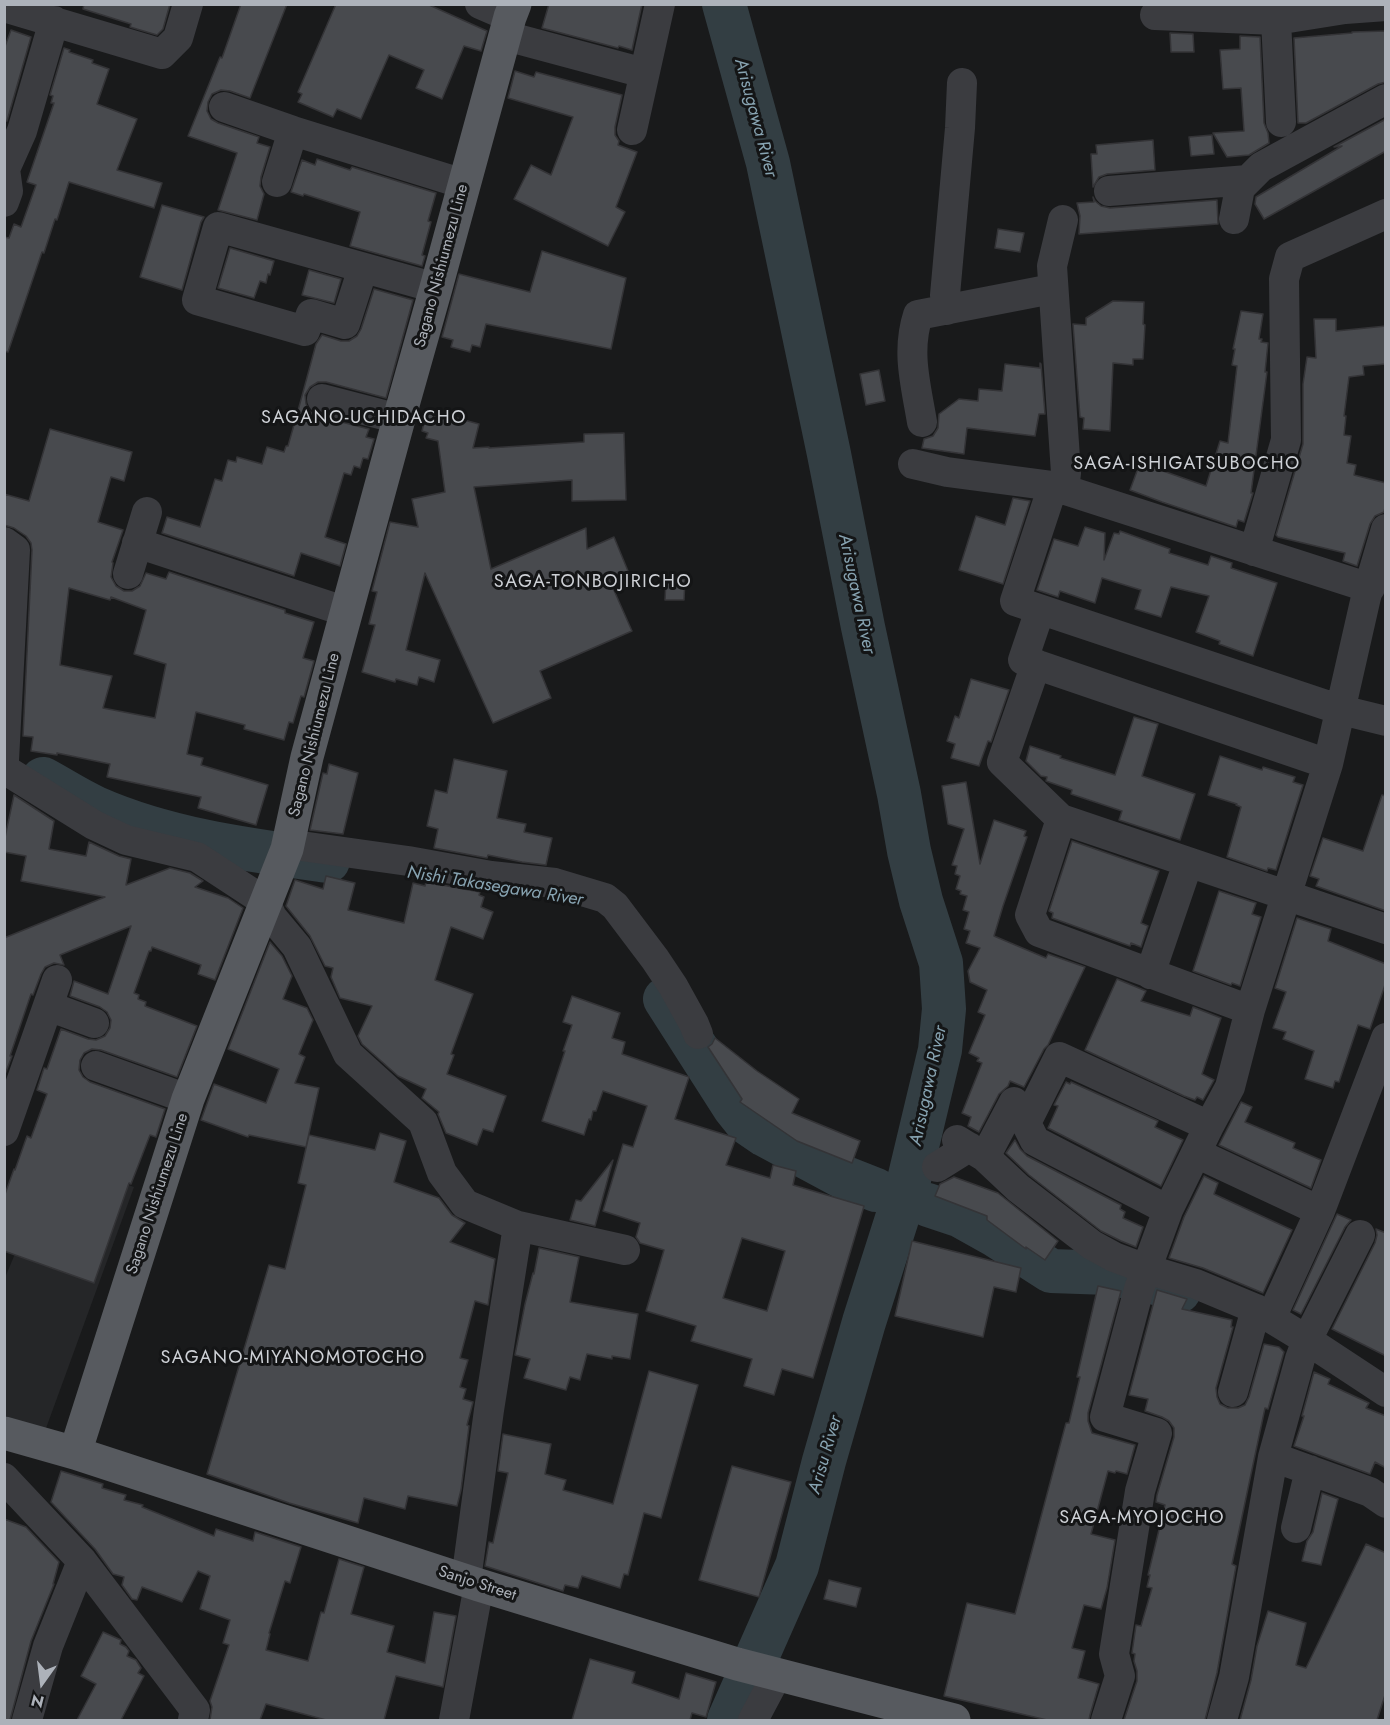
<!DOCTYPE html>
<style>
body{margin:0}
#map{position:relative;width:1390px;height:1725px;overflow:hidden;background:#191a1b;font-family:Jost,sans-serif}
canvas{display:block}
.frame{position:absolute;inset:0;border:6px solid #adb2ba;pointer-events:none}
.north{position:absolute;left:12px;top:1653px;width:60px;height:60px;-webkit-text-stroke:4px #141516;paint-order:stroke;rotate:194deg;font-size:16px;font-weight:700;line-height:24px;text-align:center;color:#adb2ba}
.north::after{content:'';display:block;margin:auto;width:21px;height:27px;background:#adb2ba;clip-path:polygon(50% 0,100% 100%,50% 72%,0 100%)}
</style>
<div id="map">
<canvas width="1390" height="1725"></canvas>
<div class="frame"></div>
<div class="north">N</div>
</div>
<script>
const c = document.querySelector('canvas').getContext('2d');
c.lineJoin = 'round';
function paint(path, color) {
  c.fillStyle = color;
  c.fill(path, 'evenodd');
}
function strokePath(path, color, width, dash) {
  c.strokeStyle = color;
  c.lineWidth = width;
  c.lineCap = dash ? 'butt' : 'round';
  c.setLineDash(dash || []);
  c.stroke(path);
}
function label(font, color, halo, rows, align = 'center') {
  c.font = font + ' Jost,sans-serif';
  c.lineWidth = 6;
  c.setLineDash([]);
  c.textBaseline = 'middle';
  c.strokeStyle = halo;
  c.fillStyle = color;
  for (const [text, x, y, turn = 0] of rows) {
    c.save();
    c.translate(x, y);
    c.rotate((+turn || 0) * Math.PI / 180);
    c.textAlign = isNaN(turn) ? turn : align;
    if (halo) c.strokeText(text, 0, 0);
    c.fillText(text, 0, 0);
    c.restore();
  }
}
paint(new Path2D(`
 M55,1159L134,1187L45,1431L5,1419L4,1280Z`), '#252628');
strokePath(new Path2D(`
 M724,4L768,163L829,454L863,627L899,794L909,851L921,901L941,963L944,1009L940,1050L908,1184L864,1322L824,1461L797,1566L729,1720
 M43,779C60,788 78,800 96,808C169,840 249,850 328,861
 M665,999L734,1107L746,1122L765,1135L843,1177L876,1190
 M928,1205L961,1216L995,1235L1051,1271L1109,1273L1156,1283L1179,1291`), '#333e43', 44);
const building = new Path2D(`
 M84,4H170L163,29L157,35L130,27L131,24L83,9Z
 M241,4H287L250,98L230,91L221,90L212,94L208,102L207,111L211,119L218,123L259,137L257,143L270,147L261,177L260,186L264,194L257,220L218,210L237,153L188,136L220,57L222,58Z
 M336,4H427L487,31L481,51L464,46L442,99L416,88L424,70L389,55L361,119L337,109L333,117L298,102L302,94L298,92Z
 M549,4H642L632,50L619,46L618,48L542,28Z
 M11,30L31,37L7,121H4V49Z
 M1386,31V82L1378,84L1306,123H1298L1294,38L1352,33V32Z
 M1170,33L1193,34L1194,52H1171Z
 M1240,36L1260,37L1264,123L1268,133L1269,143L1249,155L1227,157L1213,133L1244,131L1241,88L1223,89L1220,50L1240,49Z
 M64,48L70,50L69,52L93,60L92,63L109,69L97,104L137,119L117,170L162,183L154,208L69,182L57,220L55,219L44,253L42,252L8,352L4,351V237L9,238L14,224L21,227L36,185L27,182L54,103H51L53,96L50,95Z
 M515,71L534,77L536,72L622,95L615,127V135L619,141L618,145L637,152L616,207L625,212L608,246L514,199L531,165L551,175L573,117L508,98Z
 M1386,119V151L1264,219L1255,204L1256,197L1342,146L1334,147Z
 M1212,135L1214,154L1191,156L1189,137Z
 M1153,140L1155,170L1107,174L1099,177L1093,187L1091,154H1097L1096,145Z
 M317,159L350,170L352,167L436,193L428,221L431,222L422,255L425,256L422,266L350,246L360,212L304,194L303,196L291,192L302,160L315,165Z
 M1093,197L1095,201L1101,206L1110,208L1217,200L1218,224L1079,234L1080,216L1077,203L1094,202Z
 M162,205L204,217L201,222L182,290L140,277Z
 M998,229L1024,233L1020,252L995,248Z
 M230,248L274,261L270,275L268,274L266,283L260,281L254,298L218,288Z
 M542,251L626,278L611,349L486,324L480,347L472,345L470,352L451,347L453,340L442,337L459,274L530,292Z
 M309,270L341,279L334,303L302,295Z
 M374,289L413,300L386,398L326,382H318L310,387L305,395L306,404L310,412L318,416L369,429L366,437L374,439L368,459L363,458L360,468L354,466L351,475L344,473L325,537L346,544L340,566L301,553L294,576L162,533L167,517L200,527L215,479L222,481L228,460L236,462L237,457L262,464L267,447L284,452L286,446H288L299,407L316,344L322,335L341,341H349L357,336L361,329Z
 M1113,301L1144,302L1143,324L1145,325L1143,359H1133V365L1113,363L1110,431L1083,429L1084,418L1080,417L1073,324L1086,325V318Z
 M1241,311L1263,314L1259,339H1262L1261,342L1268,343L1265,372H1267L1251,493H1253L1244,522L1238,520L1236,527L1162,502L1130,490L1140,463L1206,486L1220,441L1228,443L1237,366L1232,365L1235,349H1233Z
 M1314,319H1336V331L1386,326V364L1363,366L1364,375L1349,377L1344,416H1346L1344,435L1351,436L1347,463L1356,465L1354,475L1386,483V504L1384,512L1375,516L1370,524L1357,566L1343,561L1345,553L1278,537L1276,535L1303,444V384L1307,357L1316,358Z
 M1040,363L1041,364L1045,414H1039L1035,436L967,428L964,454L922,448L924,439L933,436L938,428L939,414L959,399L978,401L979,389L1002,391L1005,364L1040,368Z
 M879,370L885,401L866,405L860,374Z
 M427,410L479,424L473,448L489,447V448L584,442V434L624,433L626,500L572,501V480L474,487L491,569L586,528L587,549L614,537L628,571L609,579L632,631L540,671L551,698L493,723L425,573L406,650L440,660L434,682L419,677L417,685L396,679L395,682L362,672L375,625L369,624L377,592L372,591L390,522L418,527L412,499L445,492L438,441L426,438L428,433L422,431Z
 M50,429L132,452L124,481L111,477L98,522L123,530L112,562L113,563L111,577L116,586L124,591H132L140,586L146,573L166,579L169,572L285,610V613L314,622L303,658L314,661L304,697L301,696L293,723L289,722L284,740L244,729L245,725L196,712L187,754L203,758L201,765L268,785L256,825L198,808L201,797L107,777L110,764L57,753V755L31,751L33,737L23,736L32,550L31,543L26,536L14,528L4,525V494L29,501ZM69,588L110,600L111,597L146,610L134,654L166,664L155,718L103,708L112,676L60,665Z
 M1013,498L1030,501L1003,584L959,570L976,516L1005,525Z
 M1085,527L1105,533L1104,560L1114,533L1119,534L1120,531L1170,549L1169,553L1208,565L1211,556L1232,563L1231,568L1277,583L1253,656L1219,644L1220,641L1196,632L1209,596L1171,587L1161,617L1135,609L1141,590L1102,578L1095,603L1060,591L1058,597L1037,590L1054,539L1078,546Z
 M666,579H685L684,600H665Z
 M971,679L1009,690L991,742L988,741L979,766L951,758L955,744L947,741L955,716L959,718Z
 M1134,717L1158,724L1142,776L1195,794L1180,840L1119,820L1122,811L1071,794L1072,790L1046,781L1047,777L1041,776L1026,761L1030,746L1061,756L1060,758L1115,775Z
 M1220,756L1262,770L1263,767L1295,777L1293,782L1303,785L1276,870L1268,868L1267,871L1227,857L1241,807L1236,805L1237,804L1208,795Z
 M454,759L507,771L497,818L526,824L524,832L552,838L546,865L522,862L488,855L487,858L434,848L438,829L427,826L435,790L447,793Z
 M329,764L358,773L343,834L310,830L323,773L327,774Z
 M966,782L980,864L994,820L1026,831L1024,836L1027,837L1003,906L994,936L1046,958L1048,954L1085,967L1048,1045L1044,1049L1024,1087L1010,1081L1008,1086L999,1094L979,1132L968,1126L971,1117L962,1113L982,1063L977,1061L979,1058L969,1053L985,1015L978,1012L987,990L970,982L968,971L980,948L966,943L970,931L964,929L969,912L963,910L967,896L960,894L961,891L956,889L960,876L955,874L957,866L952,865L964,829L948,824L942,786Z
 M14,795L54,821L49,849L86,856L89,842L119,856L131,859L126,885L170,868L190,873L203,881L195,887L228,898L243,908L215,980L198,974L201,965L152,947L151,951H149L134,993L139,995L138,999L146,1002L145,1006L197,1026L177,1077L101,1050L92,1049L84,1053L80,1060L79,1070L83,1077L90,1082L165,1109L156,1137L150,1135L131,1184L129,1183L94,1283L4,1251V1197L14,1169L15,1170L27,1136L31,1138L47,1094L37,1090L44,1068L47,1069L61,1029L88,1039L96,1040L105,1036L110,1028L111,1020L107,1012L100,1007L70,996L74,981L108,994L131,926L60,955L64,965L54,963L45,967L41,974L33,995L31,994L10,1056H12L4,1077V938L105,897L21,881L26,856L4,852V842Z
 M1382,795L1386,796V911L1316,886L1319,879L1310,876L1323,838L1363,851Z
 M1072,841L1159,871L1141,923L1148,926L1141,947L1131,943L1130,946L1052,918L1053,913L1049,911Z
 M326,876L355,883L348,910L404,923L413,883L425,886L426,882L480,892L479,895L484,897L481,907L493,912L483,939L451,927L435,980L473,994L451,1054L454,1055L447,1074L506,1096L493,1132L483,1129L477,1145L446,1133L438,1114L439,1112L422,1098L426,1089L398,1076L362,1044L358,1036L372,1006L340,998L331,977L333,968L325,966L310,936L286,906L295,880L323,889Z
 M1219,891L1256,903L1252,914L1261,917L1240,986L1232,983L1231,985L1193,971Z
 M1297,918L1331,929L1328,941L1386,964V982L1370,1029L1358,1025L1339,1082L1335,1081L1333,1088L1305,1079L1314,1051L1283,1039L1286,1032L1273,1028L1286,992L1275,988Z
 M270,942L282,956L292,976L283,999L307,1008L313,1020L299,1054L305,1057L295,1083L319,1088L306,1147L249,1135L248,1137L201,1120L214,1084L266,1103L279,1069L228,1049Z
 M1117,979L1146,991L1141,1001L1190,1016L1193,1007L1221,1018L1202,1074L1214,1080L1203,1100L1197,1097L1195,1100L1184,1096L1085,1050Z
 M572,996L620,1013L612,1038L625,1042L622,1054L689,1077L675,1119L736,1138L726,1165L770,1178L773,1165L796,1171L793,1185L864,1206L813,1378L782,1369L774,1395L744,1386L752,1359L691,1341L696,1326L646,1311L664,1250L640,1243L636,1237L640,1223L603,1211L623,1144L633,1147L647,1106L603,1091L596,1111H593L591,1120L589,1119L584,1135L542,1121L565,1051H563L572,1025L563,1022ZM742,1238L785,1251L767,1311L723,1298Z
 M715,1038L757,1071L799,1099L792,1113L860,1141L852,1163L797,1141L740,1102L742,1099L708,1047L712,1044Z
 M1066,1082L1070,1084L1071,1082L1158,1121L1155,1127L1183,1140L1161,1186L1048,1128L1058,1106L1054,1105Z
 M1241,1102L1252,1107L1245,1122L1295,1143L1293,1148L1321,1160L1311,1188L1219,1145Z
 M380,1133L406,1141L394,1182L439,1198L452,1215L465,1223L450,1242L495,1259L488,1305L475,1301L460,1358L468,1360L460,1387L466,1389L463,1399L473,1402L467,1425L469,1426L461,1490L457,1506L408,1496L405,1509L364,1498L358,1523L289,1503L207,1474L269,1265L285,1269L306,1185L298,1183L309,1135L375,1150Z
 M1015,1140L1020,1149L1027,1156L1121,1205L1120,1209L1125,1212L1123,1218L1143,1227L1136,1247L1121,1241L1101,1231L1029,1175L1006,1153Z
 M613,1160L595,1226L570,1220L576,1200L581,1201Z
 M1204,1176L1218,1183L1214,1194L1292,1230L1263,1293L1203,1268L1169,1258L1184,1217Z
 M954,1177L998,1193L1058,1241L1045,1260L1026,1247V1249L987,1220V1216L935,1196L940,1184Z
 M1337,1214L1351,1220L1345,1227L1301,1314L1293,1310Z
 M1376,1229L1386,1233V1356L1332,1329L1375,1243L1377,1235Z
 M912,1241L1021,1268L1016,1292L994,1287L983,1337L895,1316Z
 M539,1248L579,1257L570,1302L638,1314L630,1359L612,1356V1359L587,1354L580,1380L570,1377L566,1390L524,1378L530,1359L515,1355L525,1304L533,1273L534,1274Z
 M1098,1286L1121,1291L1088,1413V1421L1092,1433L1135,1445L1127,1474L1116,1471L1115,1473L1108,1471L1091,1534L1115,1540L1107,1588L1101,1609L1084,1605L1072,1648L1085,1651L1078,1678L1099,1684L1090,1715L1089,1720H1047L944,1696L967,1603L1015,1614L1066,1423H1069L1080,1377H1077Z
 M1157,1290L1187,1299L1182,1309L1232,1320L1231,1327H1233L1216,1388L1217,1397L1220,1404L1228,1408H1238L1245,1405L1249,1397L1264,1344L1279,1347L1284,1352L1268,1409L1265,1408L1232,1564L1236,1566L1217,1673L1205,1720H1124L1137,1681V1671L1134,1661L1135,1654L1132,1653L1136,1625L1141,1626L1152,1588L1147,1587L1150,1575H1148L1165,1505L1156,1502L1157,1495L1174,1437V1428L1169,1421L1162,1417L1145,1411L1148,1399L1129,1395Z
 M649,1371L698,1385L661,1518L644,1513L628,1575L624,1574L620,1588L582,1576L578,1588L565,1585L563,1591L485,1566L489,1542L493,1543L508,1473L498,1471L503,1434L551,1444L545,1474L566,1480L563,1490L613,1504Z
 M1314,1372L1330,1379L1328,1384L1369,1403L1366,1408L1386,1416V1468L1375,1462L1370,1474L1294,1446L1304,1416H1302Z
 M732,1466L791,1482L759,1597L699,1580Z
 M61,1471L103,1484L102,1488L126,1495L124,1500L143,1505L142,1507L214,1536L216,1529L253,1541L255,1532L301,1547L290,1583L285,1581L269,1633L270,1634L266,1650L308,1661L321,1612L324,1613L339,1559L364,1567L351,1614L394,1626L387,1652L425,1663L434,1612L456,1616L443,1687L396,1676L384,1720H326L266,1704L260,1720H210L212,1707L210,1701L229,1645L223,1643L230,1620L200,1609L210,1576L198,1571L182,1602L142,1587L137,1600L132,1599L122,1585L124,1577L113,1574L95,1549L51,1502Z
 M1322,1493L1338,1499L1321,1565L1302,1561L1307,1541L1313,1532Z
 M4,1519L26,1527L59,1562L53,1584H54L31,1641L10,1720H4Z
 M1366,1544L1386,1553V1692L1377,1720H1240L1251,1680L1257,1646L1268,1611L1306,1623L1296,1665L1306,1668Z
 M829,1580L861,1588L856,1607L824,1599Z
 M103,1632L121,1640L120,1644L126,1647L129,1651L127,1656L136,1660L141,1668L138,1673L144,1676L121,1720H77L96,1684L81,1676Z
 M590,1659L635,1672L632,1683L679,1699L686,1673L716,1682L706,1717L692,1713L690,1720H572Z`);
paint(building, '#484a4e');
strokePath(building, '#343437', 1.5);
strokePath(new Path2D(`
 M480,4L510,17
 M4,7L162,54L178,38L188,4
 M1155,15L1276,20L1345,9L1386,6
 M1276,20L1281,122
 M506,36L644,73
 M224,107L293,131L464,184
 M632,130L660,4
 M277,182L293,131
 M1109,191L1248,180
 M4,202L8,191L5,169L22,131L54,21
 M1234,219L1240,188L1261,167L1386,99
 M1063,220L1052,266L1066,473L1064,490
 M363,268L345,324L311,314L305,331L197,300L218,227L436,288
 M947,310L945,295L960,128L962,83
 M322,399L399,419
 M922,422C916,385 906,352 918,315L1052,289
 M913,464L947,472L1053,486
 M4,542L15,550L4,760
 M137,543L347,612
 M1254,551L1286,440L1284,279L1290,257L1386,214
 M128,574L147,512
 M1370,588L1053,486L1015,601L1341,710L1386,721
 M1040,610L1023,660L1328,764
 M1036,664L1002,762L1061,819L1386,929
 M4,769L94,825L126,840L197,857L258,897L266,904L272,917L297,947L348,1054L423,1122L442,1173L465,1204L518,1226L489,1410L466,1580
 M1061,819L1030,915L1039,932L1250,1010
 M287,844L408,861L491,876L555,883L605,898L615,906L655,959L673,986L694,1024L698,1034
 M1150,974L1188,863
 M48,1006L94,1023
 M96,1066L188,1099
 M4,1131L57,980
 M957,1140L985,1157L1018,1188L1092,1245L1114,1257L1146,1269L1196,1284L1256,1309L1307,1340L1386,1392
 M1196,1153L1320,1211
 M985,1157L1014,1102
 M937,1167L969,1147
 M1168,1210L1035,1141L1026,1123L1059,1057L1209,1126
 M518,1226L625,1250
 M1271,1318L1320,1211L1386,1038
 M1233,1392L1256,1309
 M1273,1457L1370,1492L1386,1503
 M4,1478L82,1561L195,1710L193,1720
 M1296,1528L1310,1470
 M27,1720L48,1646L82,1561
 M454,1720L479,1585
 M753,1720L777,1675
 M1106,1720L1120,1676L1114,1654L1140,1491L1157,1433L1105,1417L1139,1289L1168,1210L1209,1126L1230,1087L1250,1010L1328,764L1366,597L1386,529
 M1222,1720L1234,1677L1273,1457L1300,1359L1307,1340L1360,1235`), '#3b3c40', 30);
strokePath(new Path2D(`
 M4,1433L75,1453L479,1585L737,1664L954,1720
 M75,1453L188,1099L287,849L307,757L399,419L436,288L510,17L515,4`), '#575a5f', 33);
label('16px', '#adb2ba', '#141516', [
 ["Sagano Nishiumezu Line",442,266,-75],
 ["Sagano Nishiumezu Line",315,735,-76],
 ["Sagano Nishiumezu Line",158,1194,-72],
 ["Sanjo Street",477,1584,18]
]);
label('italic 18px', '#87a3b1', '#141516', [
 ["Arisugawa River",755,118,75],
 ["Arisugawa River",856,594,78],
 ["Nishi Takasegawa River",495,887,9],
 ["Arisugawa River",929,1086,-78],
 ["Arisu River",826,1455,-74]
]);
c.letterSpacing = '1.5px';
label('18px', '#ced1d6', '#141516', [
 ["SAGANO-UCHIDACHO",364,419],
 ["SAGA-ISHIGATSUBOCHO",1187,465],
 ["SAGA-TONBOJIRICHO",593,583],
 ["SAGANO-MIYANOMOTOCHO",293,1359],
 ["SAGA-MYOJOCHO",1142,1519]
]);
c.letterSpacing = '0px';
</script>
